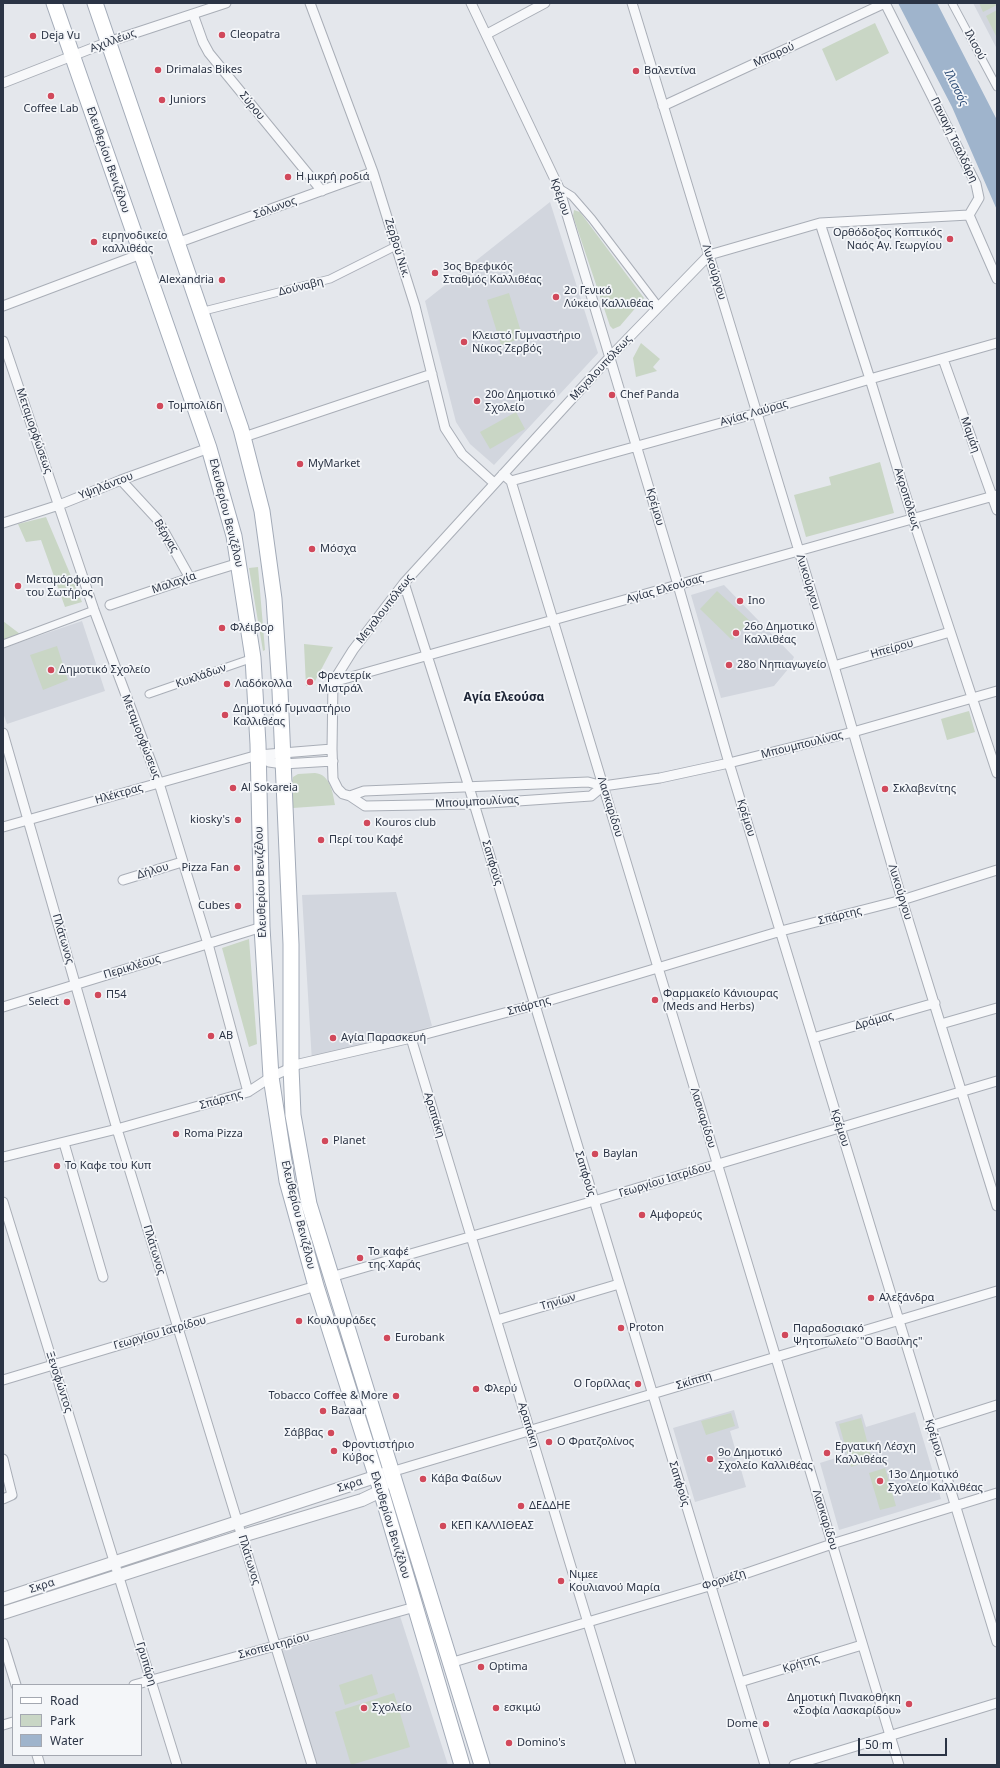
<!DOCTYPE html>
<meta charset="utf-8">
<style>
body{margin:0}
#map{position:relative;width:1000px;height:1768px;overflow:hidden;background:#e4e7ec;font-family:"Noto Sans",sans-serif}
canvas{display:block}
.frame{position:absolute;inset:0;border:4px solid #2b3445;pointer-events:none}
.legend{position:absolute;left:12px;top:1684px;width:130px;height:72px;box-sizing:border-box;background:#f4f6f9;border:1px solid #a4a8b1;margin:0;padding:5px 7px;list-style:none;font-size:12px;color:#2b3445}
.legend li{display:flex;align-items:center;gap:8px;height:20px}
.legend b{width:20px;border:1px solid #a4a8b1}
.scale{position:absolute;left:858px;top:1738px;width:89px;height:18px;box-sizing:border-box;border:2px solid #2b3445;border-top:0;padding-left:5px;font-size:12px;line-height:14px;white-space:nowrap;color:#2b3445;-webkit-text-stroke:3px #f4f6f9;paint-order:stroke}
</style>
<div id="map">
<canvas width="1000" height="1768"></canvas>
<div class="frame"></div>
<ul class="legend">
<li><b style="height:5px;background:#fff"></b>Road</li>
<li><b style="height:11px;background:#c9d6c5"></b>Park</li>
<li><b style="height:11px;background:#9fb4cc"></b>Water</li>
</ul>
<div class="scale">50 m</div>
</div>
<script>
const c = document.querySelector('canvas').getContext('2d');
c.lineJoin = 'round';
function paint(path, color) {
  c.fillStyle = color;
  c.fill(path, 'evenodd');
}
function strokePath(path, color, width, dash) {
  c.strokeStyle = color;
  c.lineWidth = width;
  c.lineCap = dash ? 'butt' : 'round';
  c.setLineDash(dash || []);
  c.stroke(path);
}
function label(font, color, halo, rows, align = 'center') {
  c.font = font + ' "Noto Sans",sans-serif';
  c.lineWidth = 3.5;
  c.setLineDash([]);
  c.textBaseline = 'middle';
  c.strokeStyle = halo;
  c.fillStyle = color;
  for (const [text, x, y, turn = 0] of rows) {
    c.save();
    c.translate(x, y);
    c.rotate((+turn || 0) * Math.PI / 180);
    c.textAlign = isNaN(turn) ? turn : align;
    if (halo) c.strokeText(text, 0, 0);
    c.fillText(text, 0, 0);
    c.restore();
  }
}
paint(new Path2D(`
 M973,3H997V49Z
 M550,202L598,353L494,465L470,444L456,422L425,301Z
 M724,585L794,657L789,668L774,686L721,698L691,595Z
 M82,621L105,691L7,724L3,713V648Z
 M396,892L432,1026L369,1047L312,1062L302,895Z
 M734,1410L739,1428L730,1431L746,1487L695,1502L673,1428Z
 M915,1412L941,1499L839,1530L820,1463L845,1455L835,1422L862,1414L866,1427Z
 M400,1616L448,1765H317L281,1651Z`), '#d2d6de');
paint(new Path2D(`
 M979,3H997V5L983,12Z
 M997,10V38L986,16Z
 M875,23L889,53L836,81L822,49Z
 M574,210L580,212L644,298L620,326L613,329L610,326L573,216Z
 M509,293L523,338L501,345L487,300Z
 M641,343L660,359L653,367L657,371L636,377L633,358Z
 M516,412L525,429L490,449L480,432Z
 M880,462L894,513L806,537L794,495L831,485L829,477Z
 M46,517L82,602L65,607L41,540L26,542L18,524Z
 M258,567L265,650L263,651L249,568Z
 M717,591L750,621L732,640L700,609Z
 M3,621L20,634L3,640Z
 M304,644L333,647L313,685L312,681H309L308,686H306Z
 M57,646L68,680L43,690L30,655Z
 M969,711L975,732L947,740L941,719Z
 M315,773C330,774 333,793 335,805L293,808L291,790L293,777L298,774Z
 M249,939L257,1044L249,1047L222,948Z
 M731,1413L735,1426L706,1435L701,1421Z
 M861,1418L872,1460L851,1467L839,1424Z
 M885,1468L896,1506L880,1510L869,1473Z
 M372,1674L378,1694L345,1705L339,1685Z
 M394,1693L410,1747L351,1765L335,1712Z`), '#c9d6c5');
paint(new Path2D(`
 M898,3H937L997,120V210L952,107Z`), '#9fb4cc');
const pedestrian = new Path2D(`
 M952,3L997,87
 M559,188L572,196L592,219L659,307
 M200,312L330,279L396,246
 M3,644L94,610
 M149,694L253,658`);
const minor = new Path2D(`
 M310,3L373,172L396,246L415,306L445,428L462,454L494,483
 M471,3L559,188L678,585L729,763L997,1642
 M632,3L834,666L902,900L997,1206
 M885,3L976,184L979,198L969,215
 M193,14L203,42L209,53L322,191
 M487,34L545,3
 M3,83L108,42L226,3
 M663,106L885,3
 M969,215L997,279
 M820,223L870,379L913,519L997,773
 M177,243L373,172
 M3,306L141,254
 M3,341L94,610L159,783L208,944L248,1092
 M943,359L997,510
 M244,437L432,374
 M503,474L511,481L899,1765
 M121,480L157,519L190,578
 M511,481L757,413L870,379L997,343
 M3,523L59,505L121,480L209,448
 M404,583L469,787L765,1765
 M110,605L190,578L239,563
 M834,666L950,632
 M333,682L997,495
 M3,733L117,1129L312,1765
 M258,755L269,762L283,764L333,761
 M603,786L591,796L474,804L365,806L350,796L343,794L338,789L333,779L332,749L333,682L353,650L404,583L610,357L709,255L820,223L969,215
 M350,796L364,791L588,782L603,786L660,778L729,763L853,732L997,691
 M3,827L258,755L332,749
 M123,880L182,862
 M3,1007L262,927
 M941,1024L997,1008
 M411,1038L631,1765
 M813,1038L935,1003
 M64,1143L103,1277
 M3,1157L117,1129L248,1092L271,1077L299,1064L411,1038L534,1005L781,931L902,900L997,870
 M3,1202L177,1765
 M331,1277L594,1201L997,1081
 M497,1320L619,1284
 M3,1380L316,1286
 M931,1426L997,1405
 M3,1459L12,1495L3,1499
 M391,1472L997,1291
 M3,1643L16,1685
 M450,1663L709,1586L832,1544L997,1493
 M740,1682L862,1645
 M134,1685L415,1607
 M3,1725L13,1722
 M37,1755L40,1765
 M794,1765L997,1703`);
const tertiary = new Path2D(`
 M3,1599L384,1474
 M3,1613L242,1536L362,1500L381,1491L384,1484`);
const primary = new Path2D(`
 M54,3L209,448L234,536L253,658L258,744L262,927L271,1077L287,1181L316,1286L381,1491L462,1765
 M95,3L241,429L262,511L274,599L280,691L291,944V1067L293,1115L309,1204L482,1765`);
strokePath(pedestrian, '#a9aeb7', 9);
strokePath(minor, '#a9aeb7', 11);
strokePath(tertiary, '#a9aeb7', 14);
strokePath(primary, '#a3abb8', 17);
strokePath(pedestrian, '#f7f8fa', 7);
strokePath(minor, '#f7f8fa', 9);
strokePath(tertiary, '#f7f8fa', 12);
strokePath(primary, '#fff', 15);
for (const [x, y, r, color] of [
 [222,35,4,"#d1495b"],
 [33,36,4,"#d1495b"],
 [158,70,4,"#d1495b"],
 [636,71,4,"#d1495b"],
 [51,96,4,"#d1495b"],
 [162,100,4,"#d1495b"],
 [288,177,4,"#d1495b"],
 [950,239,4,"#d1495b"],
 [94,242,4,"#d1495b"],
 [435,273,4,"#d1495b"],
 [222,280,4,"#d1495b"],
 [556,297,4,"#d1495b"],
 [464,342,4,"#d1495b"],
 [612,395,4,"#d1495b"],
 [477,401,4,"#d1495b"],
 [160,406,4,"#d1495b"],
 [300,464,4,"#d1495b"],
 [312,549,4,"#d1495b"],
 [18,586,4,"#d1495b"],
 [740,601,4,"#d1495b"],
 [222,628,4,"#d1495b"],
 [736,633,4,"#d1495b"],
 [729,665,4,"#d1495b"],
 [51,670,4,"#d1495b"],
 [310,682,4,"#d1495b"],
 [227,684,4,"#d1495b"],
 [225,715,4,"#d1495b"],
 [233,788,4,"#d1495b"],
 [885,789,4,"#d1495b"],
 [238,820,4,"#d1495b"],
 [367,823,4,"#d1495b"],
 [321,840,4,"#d1495b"],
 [237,868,4,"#d1495b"],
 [238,906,4,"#d1495b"],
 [98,995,4,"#d1495b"],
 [655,1000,4,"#d1495b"],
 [67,1002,4,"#d1495b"],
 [211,1036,4,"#d1495b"],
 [333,1038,4,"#d1495b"],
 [176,1134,4,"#d1495b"],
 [325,1141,4,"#d1495b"],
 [595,1154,4,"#d1495b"],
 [57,1166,4,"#d1495b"],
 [642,1215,4,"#d1495b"],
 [360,1258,4,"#d1495b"],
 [871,1298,4,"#d1495b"],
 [299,1321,4,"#d1495b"],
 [621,1328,4,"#d1495b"],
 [785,1335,4,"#d1495b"],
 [387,1338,4,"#d1495b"],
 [638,1384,4,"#d1495b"],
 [476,1389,4,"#d1495b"],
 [396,1396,4,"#d1495b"],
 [323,1411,4,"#d1495b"],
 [331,1433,4,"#d1495b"],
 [549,1442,4,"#d1495b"],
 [334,1451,4,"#d1495b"],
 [827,1453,4,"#d1495b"],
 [710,1459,4,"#d1495b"],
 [423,1479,4,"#d1495b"],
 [880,1481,4,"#d1495b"],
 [521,1506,4,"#d1495b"],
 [443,1526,4,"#d1495b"],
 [561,1581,4,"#d1495b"],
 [481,1667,4,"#d1495b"],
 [909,1704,4,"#d1495b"],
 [364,1708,4,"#d1495b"],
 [496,1708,4,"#d1495b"],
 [766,1724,4,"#d1495b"],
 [509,1743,4,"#d1495b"]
]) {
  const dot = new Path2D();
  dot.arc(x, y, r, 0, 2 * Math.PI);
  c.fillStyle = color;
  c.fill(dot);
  strokePath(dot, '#f4f6f9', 1.5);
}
label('11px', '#2b3445', '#f4f6f9', [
 ["Cleopatra",230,35],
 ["Deja Vu",41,36],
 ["Drimalas Bikes",166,70],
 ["Βαλεντίνα",644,71],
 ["Juniors",170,100],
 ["Coffee Lab",51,109,"center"],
 ["Η μικρή ροδιά",296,177],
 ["Ορθόδοξος Κοπτικός",942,233,"right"],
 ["Ναός Αγ. Γεωργίου",942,246,"right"],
 ["ειρηνοδικείο",102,236],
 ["καλλιθέας",102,249],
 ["3ος Βρεφικός",443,267],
 ["Σταθμός Καλλιθέας",443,280],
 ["Alexandria",214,280,"right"],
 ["2ο Γενικό",564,291],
 ["Λύκειο Καλλιθέας",564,304],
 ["Κλειστό Γυμναστήριο",472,336],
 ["Νίκος Ζερβός",472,349],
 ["20ο Δημοτικό",485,395],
 ["Σχολείο",485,408],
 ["Chef Panda",620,395],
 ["Τομπολίδη",168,406],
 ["MyMarket",308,464],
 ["Μόσχα",320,549],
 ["Μεταμόρφωση",26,580],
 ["του Σωτήρος",26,593],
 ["Ino",748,601],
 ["26ο Δημοτικό",744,627],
 ["Καλλιθέας",744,640],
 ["Φλέιβορ",230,628],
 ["28ο Νηπιαγωγείο",737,665],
 ["Δημοτικό Σχολείο",59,670],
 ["Φρεντερίκ",318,676],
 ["Μιστράλ",318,689],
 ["Λαδόκολλα",235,684],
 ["Δημοτικό Γυμναστήριο",233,709],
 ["Καλλιθέας",233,722],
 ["Al Sokareia",241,788],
 ["Σκλαβενίτης",893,789],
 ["kiosky's",230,820,"right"],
 ["Kouros club",375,823],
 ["Περί του Καφέ",329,840],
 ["Pizza Fan",229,868,"right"],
 ["Cubes",230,906,"right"],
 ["Φαρμακείο Κάνιουρας",663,994],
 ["(Meds and Herbs)",663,1007],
 ["Π54",106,995],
 ["Select",59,1002,"right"],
 ["AB",219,1036],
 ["Αγία Παρασκευή",341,1038],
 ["Roma Pizza",184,1134],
 ["Planet",333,1141],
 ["Baylan",603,1154],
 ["Το Καφε του Κυπ",65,1166],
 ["Αμφορεύς",650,1215],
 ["Το καφέ",368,1252],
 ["της Χαράς",368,1265],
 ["Αλεξάνδρα",879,1298],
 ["Κουλουράδες",307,1321],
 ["Proton",629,1328],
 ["Παραδοσιακό",793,1329],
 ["Ψητοπωλείο \"Ο Βασίλης\"",793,1342],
 ["Eurobank",395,1338],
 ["Ο Γορίλλας",630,1384,"right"],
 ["Φλερύ",484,1389],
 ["Tobacco Coffee & More",388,1396,"right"],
 ["Bazaar",331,1411],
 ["Σάββας",323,1433,"right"],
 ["Ο Φρατζολίνος",557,1442],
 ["Φροντιστήριο",342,1445],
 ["Κύβος",342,1458],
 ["Εργατική Λέσχη",835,1447],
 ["Καλλιθέας",835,1460],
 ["9ο Δημοτικό",718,1453],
 ["Σχολείο Καλλιθέας",718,1466],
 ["13ο Δημοτικό",888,1475],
 ["Σχολείο Καλλιθέας",888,1488],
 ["Κάβα Φαίδων",431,1479],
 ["ΔΕΔΔΗΕ",529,1506],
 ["ΚΕΠ ΚΑΛΛΙΘΕΑΣ",451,1526],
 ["Νιμεε",569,1575],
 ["Κουλιανού Μαρία",569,1588],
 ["Optima",489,1667],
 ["Δημοτική Πινακοθήκη",901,1698,"right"],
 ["«Σοφία Λασκαρίδου»",901,1711,"right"],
 ["Σχολείο",372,1708],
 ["εσκιμώ",504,1708],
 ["Dome",758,1724,"right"],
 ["Domino's",517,1743]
], 'left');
label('11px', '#2b3445', '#f4f6f9', [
 ["Αχιλλέως",113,41,-20],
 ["Ιλισού",975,45,62],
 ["Μπαρού",774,55,-25],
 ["Σύρου",252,106,51],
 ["Παναγή Τσαλδάρη",954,140,64],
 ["Ελευθερίου Βενιζέλου",108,160,71],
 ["Κρέμου",560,197,71],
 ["Σόλωνος",275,208,-20],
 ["Ζερβού Νικ.",397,248,73],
 ["Λυκούργου",714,272,73],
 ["Δούναβη",301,287,-14],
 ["Μεγαλουπόλεως",601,368,-47],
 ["Αγίας Λαύρας",754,413,-16],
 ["Μεταμορφώσεως",34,431,71],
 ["Μαμάη",970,435,70],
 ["Υψηλάντου",106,486,-21],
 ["Ακροπόλεως",907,499,73],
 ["Κρέμου",655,507,74],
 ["Ελευθερίου Βενιζέλου",226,513,76],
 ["Βέργας",166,536,59],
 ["Λυκούργου",808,582,73],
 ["Μαλαχία",174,583,-19],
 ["Αγίας Ελεούσας",665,589,-16],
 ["Μεγαλουπόλεως",385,609,-52],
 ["Ηπείρου",892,649,-16],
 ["Κυκλάδων",201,676,-19],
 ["Μεταμορφώσεως",141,737,69],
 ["Μπουμπουλίνας",802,745,-14],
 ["Ηλέκτρας",119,794,-16],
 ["Μπουμπουλίνας",477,802,-3],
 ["Λασκαρίδου",610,807,73],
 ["Κρέμου",746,818,73],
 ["Σαπφούς",492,863,73],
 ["Δήλου",153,871,-17],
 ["Ελευθερίου Βενιζέλου",261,882,-92],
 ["Λυκούργου",900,892,73],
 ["Σπάρτης",840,916,-14],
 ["Πλάτωνος",63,939,74],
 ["Περικλέους",132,967,-17],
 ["Σπάρτης",529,1006,-16],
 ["Δράμας",874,1021,-16],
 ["Σπάρτης",221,1100,-16],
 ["Αραπάκη",434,1115,73],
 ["Λασκαρίδου",703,1118,73],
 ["Κρέμου",840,1128,73],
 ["Σαπφούς",585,1174,73],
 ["Γεωργίου Ιατρίδου",665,1180,-17],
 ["Ελευθερίου Βενιζέλου",298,1215,76],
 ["Πλάτωνος",154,1250,73],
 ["Τηνίων",558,1302,-16],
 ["Γεωργίου Ιατρίδου",160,1333,-16],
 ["Σκίππη",694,1381,-17],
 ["Ξενοφώντος",59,1382,72],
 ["Αραπάκη",528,1425,73],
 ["Κρέμου",934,1438,73],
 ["Σαπφούς",679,1484,73],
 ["Σκρα",350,1485,-18],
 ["Λασκαρίδου",825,1520,73],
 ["Ελευθερίου Βενιζέλου",390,1525,73],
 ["Πλάτωνος",249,1560,73],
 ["Φορνέζη",724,1580,-18],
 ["Σκρα",42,1586,-18],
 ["Σκοπευτηρίου",274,1646,-15],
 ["Γρυπάρη",146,1664,73],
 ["Κρήτης",801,1664,-17]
]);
label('italic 12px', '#34527a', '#f4f6f9', [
 ["Ιλισσός",956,88,64]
]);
label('bold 12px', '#1d2536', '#f4f6f9', [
 ["Αγία Ελεούσα",504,698]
]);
</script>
